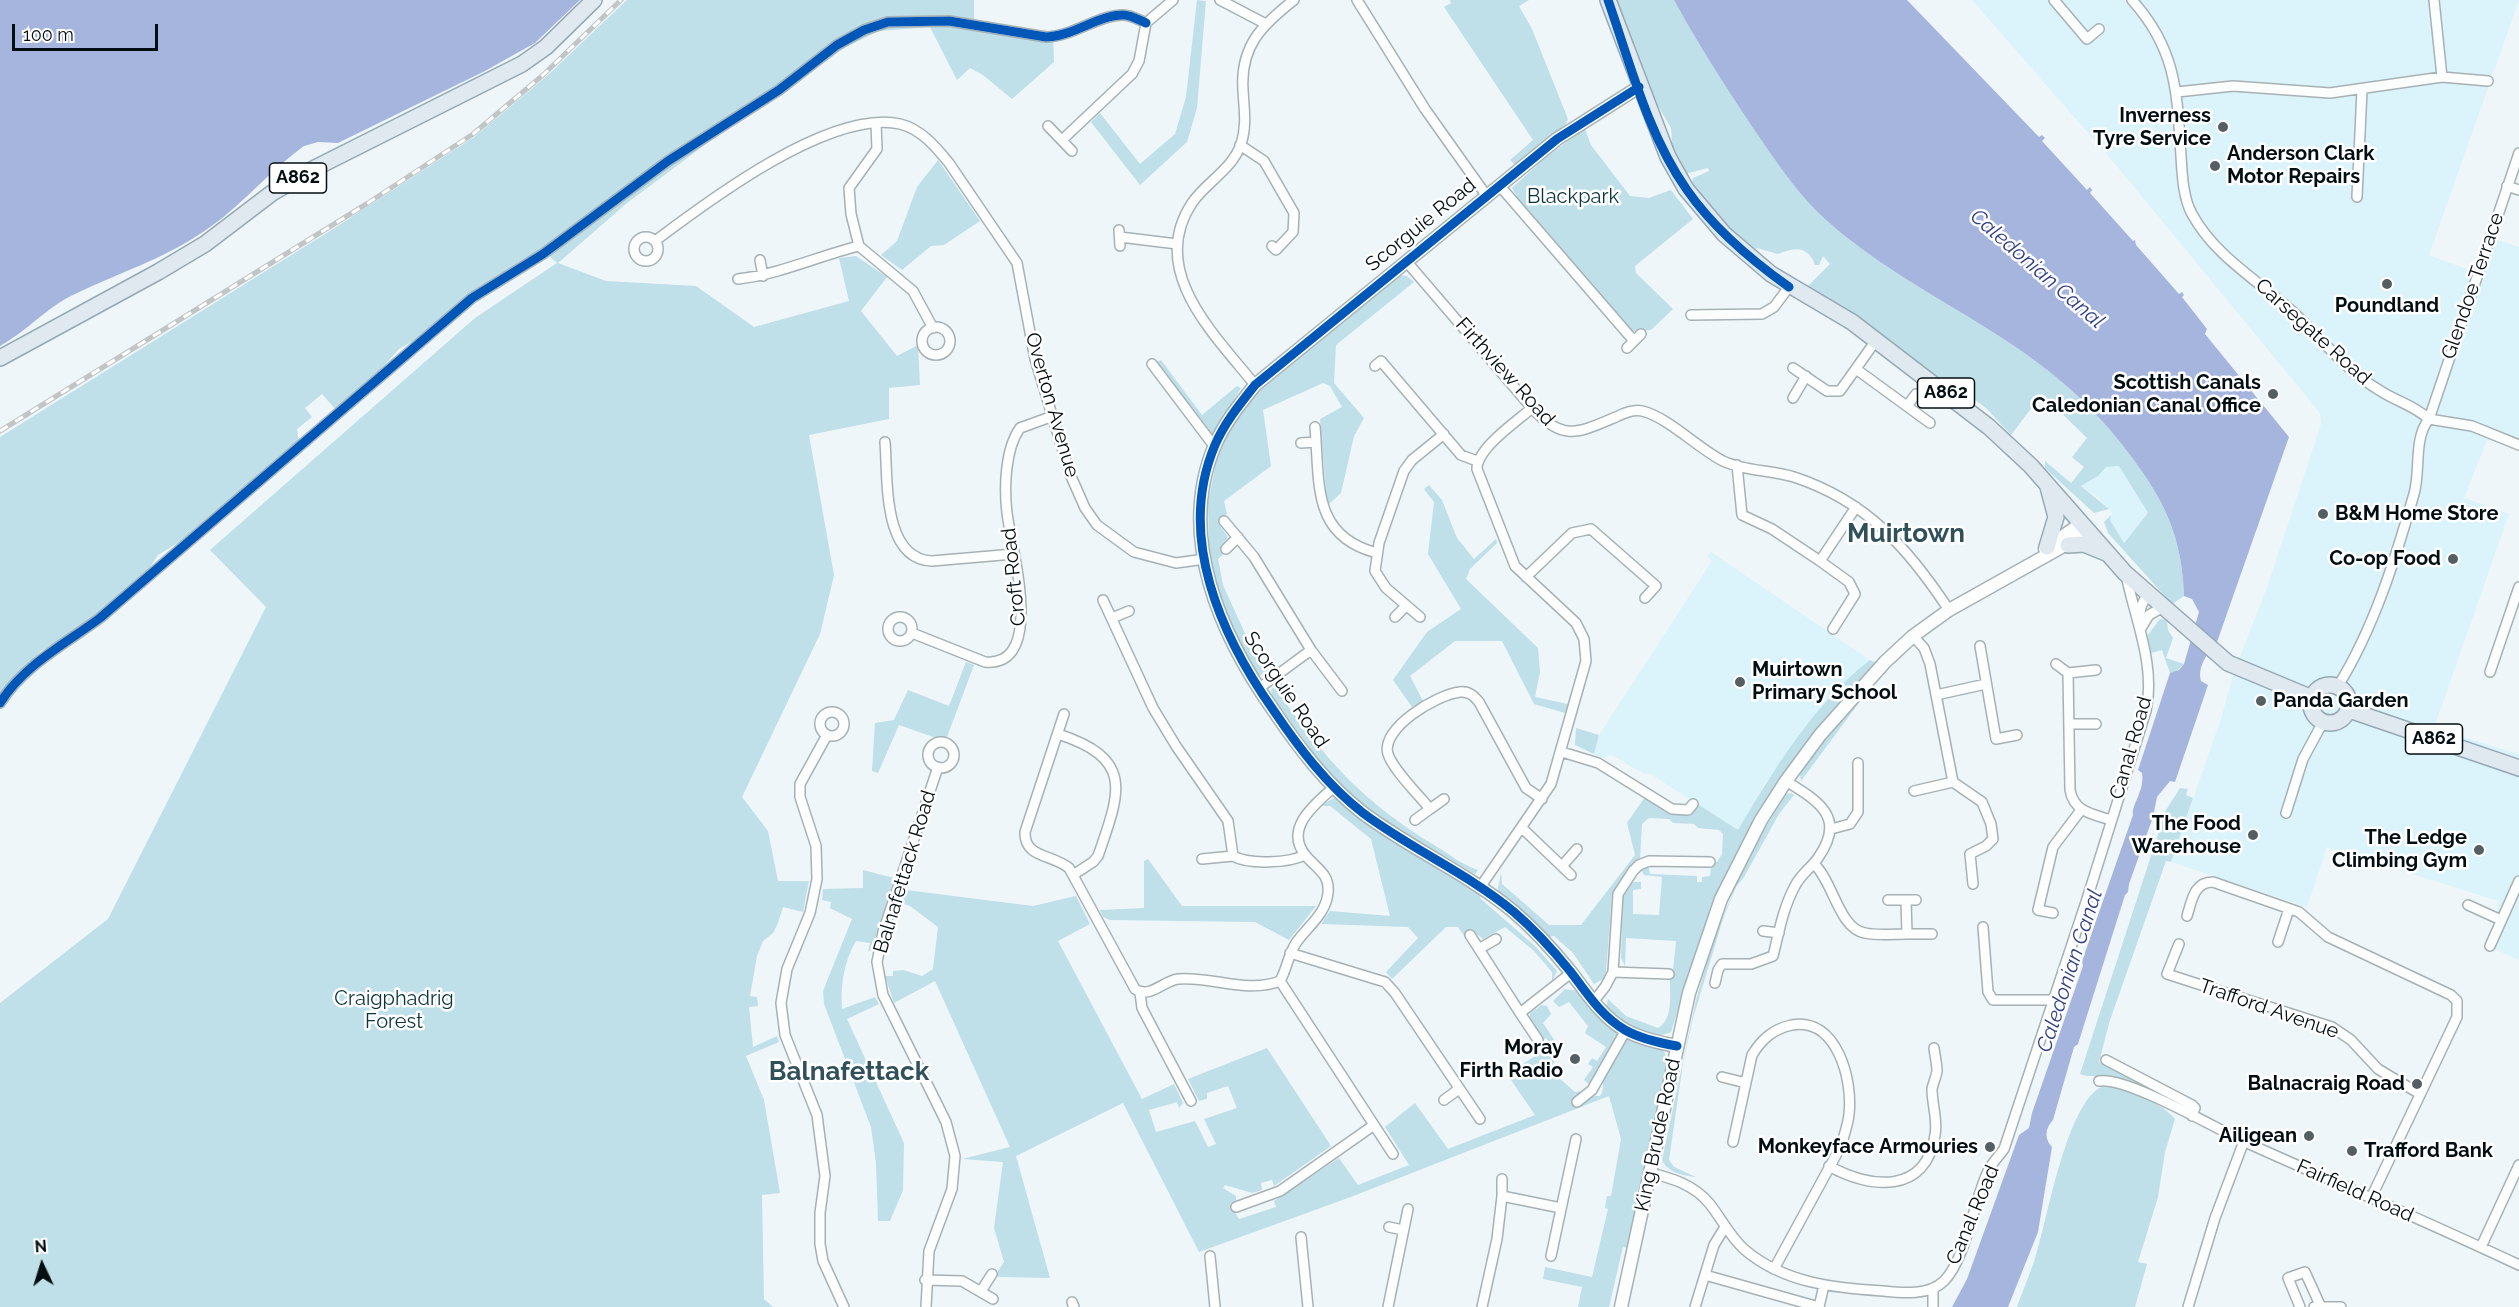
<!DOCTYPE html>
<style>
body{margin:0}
#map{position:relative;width:2519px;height:1307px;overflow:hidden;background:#eef6f9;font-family:Raleway,sans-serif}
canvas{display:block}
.north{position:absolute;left:12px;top:1235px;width:60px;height:60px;-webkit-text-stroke:4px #fff;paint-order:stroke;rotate:356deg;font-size:16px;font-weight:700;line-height:24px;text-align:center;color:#030e12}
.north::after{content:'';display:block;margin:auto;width:21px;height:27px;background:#030e12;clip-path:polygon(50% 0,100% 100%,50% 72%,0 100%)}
.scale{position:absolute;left:12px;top:24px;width:146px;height:27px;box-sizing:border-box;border:3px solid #030e12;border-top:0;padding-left:8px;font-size:18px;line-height:21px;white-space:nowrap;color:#030e12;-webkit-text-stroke:4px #fff;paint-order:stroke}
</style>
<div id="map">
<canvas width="2519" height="1307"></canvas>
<div class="north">N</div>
<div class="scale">100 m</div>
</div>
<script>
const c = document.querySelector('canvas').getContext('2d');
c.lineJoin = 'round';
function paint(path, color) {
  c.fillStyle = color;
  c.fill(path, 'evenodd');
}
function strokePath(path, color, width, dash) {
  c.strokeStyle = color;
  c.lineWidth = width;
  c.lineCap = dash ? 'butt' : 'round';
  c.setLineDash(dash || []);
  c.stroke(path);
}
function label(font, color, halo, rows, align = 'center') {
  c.font = font + ' Raleway,sans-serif';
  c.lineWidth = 5;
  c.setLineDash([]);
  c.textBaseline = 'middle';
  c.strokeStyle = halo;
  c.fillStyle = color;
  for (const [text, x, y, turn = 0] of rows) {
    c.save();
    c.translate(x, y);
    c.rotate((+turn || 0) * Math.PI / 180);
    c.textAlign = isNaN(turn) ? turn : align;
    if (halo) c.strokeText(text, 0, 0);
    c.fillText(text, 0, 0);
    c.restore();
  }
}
paint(new Path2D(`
 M1972,0H2519L2429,255L2472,271L2485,236L2519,247V447L2487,440L2464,498L2509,514L2434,728L2519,754V960L2495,949L2498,901L2327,847L2307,907L2171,862L2221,719L2233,675L2268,585L2321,424L2320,413L2116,165Z
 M2119,466L2148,513L2124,543L2110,520L2112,513L2099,498L2081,486L2098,476L2106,467Z
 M1711,552L1870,660L1833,696L1800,737L1764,785L1738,831L1651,774H1644L1612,755L1603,758L1594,754L1599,735L1712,561L1707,556Z`), '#dbf3fa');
paint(new Path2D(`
 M627,0H974V21L1053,32L1054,62L1012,99L983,75L970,68L957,80L930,27L879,31L846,47L706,144L627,203L558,263L606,281L696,286L754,327L849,301L839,258L856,256L887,277L861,311L897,356L918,345L920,385L889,388V419L809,435L834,575L820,634L742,797L768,831L778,881H809L803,912L783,907L778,923L773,933L763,941L757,956L750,996L757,997L758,1006L749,1007L753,1047L777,1036L779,1042L746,1056L764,1100L780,1193L762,1195L764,1299L773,1307H0V1003L108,919L266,607L210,550L475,318L557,263L543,250L462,299L420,337L399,349L375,376L336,410L322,394L305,408L312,417L297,429L299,442L181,541L158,555L146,573L81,629L41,651L9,683L0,696V437L333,229L474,137L548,75Z
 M1197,0L1206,1L1197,108L1187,142L1140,185L1091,122L1100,113L1140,164L1175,134L1186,97Z
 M1450,0H1529L1519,6L1532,29L1568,119L1566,124L1515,165L1510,160L1533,140L1444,7L1451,3Z
 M1614,0H1674C1698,44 1725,86 1753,128C1775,160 1797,194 1826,220C1894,281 1981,317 2051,373C2081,397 2107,424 2130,455C2165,501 2182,537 2184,596L2172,604L2108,533L2104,522L2111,515L2110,520L2124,543L2148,513L2119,466L2106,467L2098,476L2081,486L2109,509L2094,513L2045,468V461L2071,483L2084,467L2072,457L2087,438L2042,394L2011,435L1987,409L1957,386L1926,370L1845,309L1805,289L1830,264L1823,256L1819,265H1815C1808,244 1792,248 1778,254L1757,248L1754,250L1725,227L1691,186L1693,178L1709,171L1708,168L1685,174L1673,153L1671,128L1646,85Z
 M1585,129L1591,145L1630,196L1649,198L1671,190L1693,219L1635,266L1636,273L1673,309L1651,330L1632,331L1523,207L1512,188L1546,157Z
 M938,160L980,221L944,245L931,246L902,270L881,255L897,241L917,187Z
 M1399,275L1407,276L1414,282L1336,345L1334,383L1364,418L1354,436L1341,493L1327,506L1320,419L1342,407L1330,386L1323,383L1263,410L1271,466L1224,501L1227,514L1218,522L1228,538L1221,546L1226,552L1218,559L1223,585L1258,662L1274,669L1259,676L1254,672L1218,597L1209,549L1208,503L1217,457L1232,426L1258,391Z
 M1161,360L1202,415L1237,386L1241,388L1213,434L1207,431L1156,362Z
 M1429,485L1442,500L1457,538L1474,559L1496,539L1497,543L1470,569L1466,579L1538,648L1540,672L1535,697L1568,704L1565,713L1534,704L1502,641H1455L1410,676L1423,701L1412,707L1393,680L1427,632L1461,609L1428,554L1434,502L1424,489Z
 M2160,619L2167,620L2168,630L2173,638L2166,658L2184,664L2175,672L2170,673L2162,650L2151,653L2147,636Z
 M1870,660L1876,663L1795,757L1743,840L1708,916L1671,1032C1649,1043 1622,1022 1606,1008L1608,999L1626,1016L1658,1028C1675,1019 1669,989 1670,971H1673L1676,941L1626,938L1625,966L1621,958L1623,897L1633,882H1641V889L1633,890V914L1659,915L1662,877L1644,875L1641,869L1648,865L1650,874L1697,876V882H1702V877L1710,876L1712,862H1717L1722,854L1723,834L1719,830L1698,828L1694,824L1673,823L1669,819L1649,818L1642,824L1640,859L1612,894L1606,972L1603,979L1594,984L1573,953L1554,936L1548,937L1497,892L1501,873L1502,884L1549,925H1581L1635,855L1627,823L1645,797C1660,807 1679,824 1696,809V803L1738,830C1772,772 1816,701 1870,660Z
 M966,662L974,665L947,737L936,738L899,725L878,773L872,771L875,723L894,720L908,690L949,706Z
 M1283,679L1280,695C1327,761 1363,802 1434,845C1448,853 1462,865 1478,870L1475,874L1379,818L1334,781L1272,697L1271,690Z
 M1861,700L1801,781L1800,774L1803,766L1852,704Z
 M1576,728L1599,735L1594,754L1575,745Z
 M2180,788L2188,789L2186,795L2193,798L2171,862L2166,861L2110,1020L2099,1062L2186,1107C2163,1097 2140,1085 2116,1077C2103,1073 2093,1079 2080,1074L2166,810Z
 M1791,793L1794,795L1779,814L1744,877L1736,887L1723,919L1693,1018L1683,1063L1669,1160L1674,1167L1696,1177C1683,1176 1667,1172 1662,1160L1696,1000L1714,939L1747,858L1786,794Z
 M1334,798L1481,895L1480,898L1536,947L1557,971L1552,982V972L1534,951L1505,927L1483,939L1473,931L1464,936L1458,927H1446L1392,979L1386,972L1418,938L1408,927L1321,924L1330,911L1390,916L1371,839L1330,806H1320Z
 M1148,859L1182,906H1316L1289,940L1255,922L1110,920L1103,917L1100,910L1144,908V861Z
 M863,870L894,878L871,951H868L870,943L856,941C844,961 840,986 842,1009L875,997L879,1004L847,1019L904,1143L903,1190L890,1221H878L876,1163L871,1127L824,1004L823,991L852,919L830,908L831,902L822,900L823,889L863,888Z
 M906,890L1033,906L1076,896L1090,924L1058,941L1142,1099L1174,1084L1183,1103L1179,1108L1177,1102L1149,1110L1156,1132L1195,1121L1208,1147L1216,1144L1204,1119L1237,1108L1228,1086L1207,1093V1099L1199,1101L1188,1079L1267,1048L1331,1146L1274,1186L1272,1180L1261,1183L1262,1190L1252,1193L1225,1185L1223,1188L1236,1196V1200L1230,1204L1239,1219L1276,1207L1274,1201L1339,1158L1358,1185L1409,1165L1385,1127L1415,1103L1448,1149L1535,1115L1507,1074L1551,1046L1546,1038L1543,1040L1529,1018L1530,1013L1542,1005L1547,1006L1551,1014L1543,1023L1559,1047L1551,1071L1575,1092L1584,1091L1589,1096H1600C1605,1089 1602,1084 1604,1077C1609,1064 1619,1049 1627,1038L1664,1051L1667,1061L1628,1248L1623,1247L1609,1307H1578L1582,1287L1543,1279L1545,1267L1592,1277L1608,1209L1605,1208L1607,1196H1611L1621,1139L1609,1096L1348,1198L1199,1252L1123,1103L1016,1156L1050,1278L999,1277L996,1274L1004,1262L994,1228L1003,1162L962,1159L1010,1147L935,981L894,1003L885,976H893V971L903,970L922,976L933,969L938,927L910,906L901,903Z
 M1565,989L1578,991L1599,1017L1616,1031L1618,1039L1591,1086L1584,1080L1593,1067L1588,1064L1592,1058L1597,1061L1606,1047L1585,1033L1588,1026L1569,1002L1559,1007L1553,1001Z
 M2103,1086C2120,1085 2166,1105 2175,1119L2165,1152L2158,1197L2138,1262L2147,1264L2135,1307H2017C2023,1290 2031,1272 2036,1255C2048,1217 2067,1101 2103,1086Z`), '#bfdfe9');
paint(new Path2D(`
 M0,0H580L535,43L485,71L338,143L318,142L304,146C268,172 240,208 203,232C162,260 118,273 75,294C47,307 27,331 0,346Z
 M1674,0H1907L2039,137L2042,135L2045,138L2042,141L2087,190L2090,187L2092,190L2090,193L2133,241L2135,240L2136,245L2179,294L2182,292L2184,295L2182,297L2207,329L2205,334L2289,437L2217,642C2208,653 2197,666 2201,681L2208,685L2175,782L2170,781L2157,797L2153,817L2129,884L2128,892L2125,895L2078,1044L2074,1047L2053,1120C2045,1128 2044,1139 2052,1147L2038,1232L2008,1307H1952L1967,1279L2019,1135L2029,1128L2032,1113L2083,966L2082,961L2133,815C2131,805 2145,791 2142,773L2138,770L2170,673L2179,670L2184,664L2199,612L2192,599L2184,596C2182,537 2165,501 2130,455C2107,424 2081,397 2051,373C1981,317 1894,281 1826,220C1797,194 1775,160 1753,128C1725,86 1698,44 1674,0Z`), '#a6b5de');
const minor = new Path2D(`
 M1220,0L1264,23
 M1357,0L1425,109L1486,195
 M2054,0L2087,39L2099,29
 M2132,0C2177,50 2177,93 2181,156C2182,173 2183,198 2192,214C2214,255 2257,280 2292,311C2320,337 2345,370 2379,390C2397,402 2412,404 2429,419
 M2434,0L2442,77
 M2177,92L2233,86L2330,93L2442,77L2488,81
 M876,123L877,149L849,188L851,214L859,246L913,291L933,328
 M1048,126L1072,151
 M1062,140L1132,74L1139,61L1146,23L1173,0
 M1240,145L1264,161L1294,213L1293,232L1276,250L1272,246
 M1499,185L1634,341
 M2507,186L2519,190
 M2357,197L2362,90
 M1119,230L1120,246
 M634 249a12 12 0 1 1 24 0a12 12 0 1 1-24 0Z
 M1120,237L1177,244
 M655,241C708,201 830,109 900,124C921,129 936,147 949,163L1017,263L1035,359L1070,474L1085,508L1097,525L1134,552L1176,563L1205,559
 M760,260L763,276
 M1406,261L1532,408C1563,442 1578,433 1616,417C1624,413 1633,409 1642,411C1666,416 1699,449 1723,461C1744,471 1771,470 1794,477C1867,501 1908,548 1949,610
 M738,279C781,274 818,256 859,246
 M1691,315L1762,314L1774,307L1789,287
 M922 341a14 14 0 1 1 28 0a14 14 0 1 1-28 0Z
 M1627,348L1641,334
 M1152,364L1214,446
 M1375,366L1381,361L1461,455L1477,461
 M1793,368L1827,391H1840L1877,339
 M1856,369L1930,423
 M1255,385C1215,335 1147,271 1192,203C1206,182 1232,170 1241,144C1247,126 1244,109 1243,90C1240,46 1262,25 1294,0
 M1793,398L1806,376
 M1907,406L1916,394
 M2429,419L2472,426L2519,445
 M1315,427C1320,483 1311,536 1377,553
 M885,442C888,479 882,559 932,561L1014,554
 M1301,443L1316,442
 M1737,465L1742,515L1772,529L1820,561L1856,507
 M1224,521L1254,557L1311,650L1258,689
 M1226,549L1238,537
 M1820,561L1849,582L1855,594L1833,629
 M1526,577L1572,533L1591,529L1656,586L1645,598
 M1103,600L1153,708L1176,746L1228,821L1233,856C1249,865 1289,863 1305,855
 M888 629a12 12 0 1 1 24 0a12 12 0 1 1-24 0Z
 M1395,617L1406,606
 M1420,617L1386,588L1375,571L1379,543L1404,471L1412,460L1444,434
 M1112,618L1129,611
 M2139,620L2141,607L2147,594
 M2140,630L2149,615L2163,607
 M912,633L985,662C1047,667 1011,548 1007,513C1004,488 1005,449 1020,428L1053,416
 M1913,636L1924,648L1930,664L1953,782L1982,802L1991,824L1993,839L1986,846L1970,854L1973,884
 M1980,646L1996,739L2017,735
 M1311,650L1342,691
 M2056,664L2068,673
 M2096,670L2068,673L2070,790C2074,812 2092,814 2111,820
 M2490,672L2519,587
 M2338,686C2374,628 2395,560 2414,494C2421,470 2413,439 2429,419L2519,153
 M1936,695L1986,684
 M0,703C24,665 65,644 100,618L472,298L543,254L668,161L779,90L837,45L864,30L888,22L949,21L1046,37C1074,36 1098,15 1123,15C1131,15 1139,20 1146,23
 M820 724a12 12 0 1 1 24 0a12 12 0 1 1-24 0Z
 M1064,714L1025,832C1024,858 1052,854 1069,868L1135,989C1150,999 1163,981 1178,979C1212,976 1247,994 1280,981
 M2070,724H2096
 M1058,734C1135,759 1120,792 1098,856L1093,862L1073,875
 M827,735L800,784V797L816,846L817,879L810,913L787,969L781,1003L785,1035L817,1115L825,1176L820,1213V1244L823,1261L844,1307
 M928 755a13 13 0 1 1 26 0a13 13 0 1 1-26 0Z
 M1562,752L1598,763L1672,809L1688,810L1693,804
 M1914,791L1953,782
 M1430,809L1444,799
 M2286,813L2303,759L2323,722
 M1415,820L1430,809C1419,795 1393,770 1388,754C1380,728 1438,694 1460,692C1469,691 1474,696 1479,702L1526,788L1542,799
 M1523,829L1571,875
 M1831,829L1850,824L1858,812V763
 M1202,859L1233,856
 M1814,864C1833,881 1839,929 1865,933C1878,936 1893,934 1907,934L1906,900
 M1562,866L1577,849
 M1481,886L1551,784L1586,661L1584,639L1576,623L1515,566L1477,469C1477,448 1516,422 1532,408
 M1888,900H1916
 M2468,905L2501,920
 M2053,913L2038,910L2053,847L2081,810
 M2187,916C2192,900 2194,882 2213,882L2299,912L2328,937L2451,995L2457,1001V1017L2371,1198
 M1983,927L1988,992L1993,1000H2054
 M1763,931L1779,933
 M1907,934H1932
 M1470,935L1479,949
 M1496,939L1479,949L1520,1013L1571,973
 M2278,942L2289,909
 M2179,944L2167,974L2332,1027L2351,1040L2378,1069L2420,1094
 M2490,946L2519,881
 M1290,953L1385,982L1395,993L1480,1119
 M1613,972L1669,974
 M1280,981C1287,969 1288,955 1296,943C1307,927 1326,914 1328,893C1330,874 1317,869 1306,856C1283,829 1315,804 1333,788
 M1280,981L1393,1154
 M1715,983L1718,970L1722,964H1751L1773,956C1779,932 1783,908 1795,886C1801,874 1811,868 1818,858C1847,817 1818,801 1786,781
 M1140,993L1142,1008L1191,1101
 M1593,1002L1605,987L1613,972L1618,894L1633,871L1639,865L1649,861L1710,862
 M1520,1013L1538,1040
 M2106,1060L2192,1105L2195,1108L2192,1116
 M1722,1077L1746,1083
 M2099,1081C2126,1076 2215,1128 2245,1142C2336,1183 2428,1222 2519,1265
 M1444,1100L1459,1089
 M1577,1102L1592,1090L1626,1030
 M1733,1142L1752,1055C1762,1039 1773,1029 1792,1025C1837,1017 1853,1080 1849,1114C1848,1125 1844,1135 1841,1146L1774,1269
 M1829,1166C1870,1189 1926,1195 1935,1135C1938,1120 1932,1105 1932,1089C1933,1083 1936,1078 1937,1071C1937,1064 1935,1056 1934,1048
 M1650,1173C1672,1178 1694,1185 1709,1203C1722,1219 1730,1237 1745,1250C1784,1283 1834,1288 1883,1291C1902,1293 1929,1296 1944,1281C1966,1259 1974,1200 1988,1171C1992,1163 1999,1156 2004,1149L2087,899L2146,711C2156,666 2135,619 2126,575
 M1502,1196V1179
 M1236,1207L1280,1191L1374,1125
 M1389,1227L1403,1230
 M1301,1237L1308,1307
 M2481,1247L2519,1165
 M1210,1256L1215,1307
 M1551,1256L1576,1139
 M1705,1275L1819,1307
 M925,1280L962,1281L993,1299
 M981,1291L992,1274
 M1072,1302L1074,1307
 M926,1307L929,1251L952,1189L955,1156L946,1122L883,995L877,962L883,932L938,767
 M1388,1307L1408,1209
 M1482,1307L1497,1239L1502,1196L1561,1208
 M1695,1307L1714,1245L1725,1227
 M1819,1307L1824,1285
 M1933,1307V1288
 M2188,1307L2215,1218L2244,1141
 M2300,1307L2288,1278L2305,1272L2320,1305
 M2314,1307H2341`);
const tertiary = new Path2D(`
 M1639,87L1557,139L1255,385C1240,404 1225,422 1215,445C1176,537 1221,636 1274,711C1299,748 1327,785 1363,813C1411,849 1467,873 1514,912C1535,930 1553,950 1570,971C1587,993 1601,1016 1625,1030C1641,1039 1660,1043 1677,1046
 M2045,549L2082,523
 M1621,1307L1689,993L1721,899L1761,820L1786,781L1820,735L1885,662L1913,636L1949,610L2090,531`);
const primary = new Path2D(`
 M1608,0L1668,157L1686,189L1724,234L1771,274L1852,322L1989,427L2031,466L2125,573L2228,663L2312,698
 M0,358L158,272L205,244L272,193L315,168L522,64L546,47L594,0
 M2068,545L2084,544L2106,553
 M2047,547L2056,517L2048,487
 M2311 704a19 19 0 1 1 38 0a19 19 0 1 1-38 0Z
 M2349,710L2519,768`);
strokePath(minor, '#a7b1b4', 12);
strokePath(tertiary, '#a7b1b4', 15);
strokePath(primary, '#96a8b4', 18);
strokePath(minor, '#fcfefe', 9);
strokePath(tertiary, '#fcfefe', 12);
strokePath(primary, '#e0e9f0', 15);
const rail = new Path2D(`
 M0,431L368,203L473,134L543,75L621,0`);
strokePath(rail, '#c2c5c6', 5);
strokePath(rail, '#fff', 3, [9]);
strokePath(new Path2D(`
 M1608,0C1630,63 1648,135 1687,190C1714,229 1751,260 1789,287
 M1639,87L1557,139L1255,385C1240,404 1225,422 1215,445C1176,537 1221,636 1274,711C1299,748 1327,785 1363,813C1411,849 1467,873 1514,912C1535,930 1553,950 1570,971C1587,993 1601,1016 1625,1030C1641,1039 1660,1043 1677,1046
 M0,703C24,665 65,644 100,618L472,298L543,254L668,161L779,90L837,45L864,30L888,22L949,21L1046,37C1074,36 1098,15 1123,15C1131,15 1139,20 1146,23`), '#0057b8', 9);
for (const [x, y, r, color] of [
 [2223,127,6,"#555f63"],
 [2215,166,6,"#555f63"],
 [2387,284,6,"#555f63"],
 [2273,394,6,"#555f63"],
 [2323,514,6,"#555f63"],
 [2453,559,6,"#555f63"],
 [1740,682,6,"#555f63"],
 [2261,701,6,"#555f63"],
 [2253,835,6,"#555f63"],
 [2479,850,6,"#555f63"],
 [1575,1059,6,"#555f63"],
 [2417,1084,6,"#555f63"],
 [2309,1136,6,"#555f63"],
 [1990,1147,6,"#555f63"],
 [2352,1151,6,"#555f63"]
]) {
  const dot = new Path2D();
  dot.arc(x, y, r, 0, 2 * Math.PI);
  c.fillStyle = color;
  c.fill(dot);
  strokePath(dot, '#fff', 2);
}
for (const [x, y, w] of [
 [298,178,57],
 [1946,393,57],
 [2434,739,57]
]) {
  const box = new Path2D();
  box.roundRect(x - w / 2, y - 15, w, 30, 4.5);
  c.fillStyle = '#fff';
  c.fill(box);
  strokePath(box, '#030e12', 1.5);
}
label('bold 18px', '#030e12', null, [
 ["A862",298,178],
 ["A862",1946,393],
 ["A862",2434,739]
]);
label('bold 20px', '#030e12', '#fff', [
 ["Inverness",2211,116],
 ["Tyre Service",2211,139],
 ["Anderson Clark",2227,154,"left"],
 ["Motor Repairs",2227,177,"left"],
 ["Poundland",2387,306,"center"],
 ["Scottish Canals",2261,383],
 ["Caledonian Canal Office",2261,406],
 ["B&M Home Store",2335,514,"left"],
 ["Co-op Food",2441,559],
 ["Muirtown",1752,670,"left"],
 ["Primary School",1752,693,"left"],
 ["Panda Garden",2273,701,"left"],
 ["The Food",2241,824],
 ["Warehouse",2241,847],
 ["The Ledge",2467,838],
 ["Climbing Gym",2467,861],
 ["Moray",1563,1048],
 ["Firth Radio",1563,1071],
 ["Balnacraig Road",2405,1084],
 ["Ailigean",2297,1136],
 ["Monkeyface Armouries",1978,1147],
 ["Trafford Bank",2364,1151,"left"]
], 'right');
label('20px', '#09333d', '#fff', [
 ["Blackpark",1573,197],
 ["Craigphadrig",394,999],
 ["Forest",394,1022]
]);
label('20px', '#030e12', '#fff', [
 ["Scorguie Road",1421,225,-39],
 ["Glendoe Terrace",2473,286,-71],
 ["Carsegate Road",2313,332,42],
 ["Firthview Road",1505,372,48],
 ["Overton Avenue",1052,405,74],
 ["Croft Road",1014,577,-96],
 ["Scorguie Road",1286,690,56],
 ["Canal Road",2131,748,-74],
 ["Balnafettack Road",905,872,-73],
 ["Trafford Avenue",2269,1009,19],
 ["King Brude Road",1658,1135,-78],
 ["Fairfield Road",2355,1191,24],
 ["Canal Road",1973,1215,-67]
]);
label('italic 21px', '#314086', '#fff', [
 ["Caledonian Canal",2037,269,41],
 ["Caledonian Canal",2070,971,-72]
]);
label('bold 26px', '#31515a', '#fff', [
 ["Muirtown",1906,534],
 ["Balnafettack",849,1072]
]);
</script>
